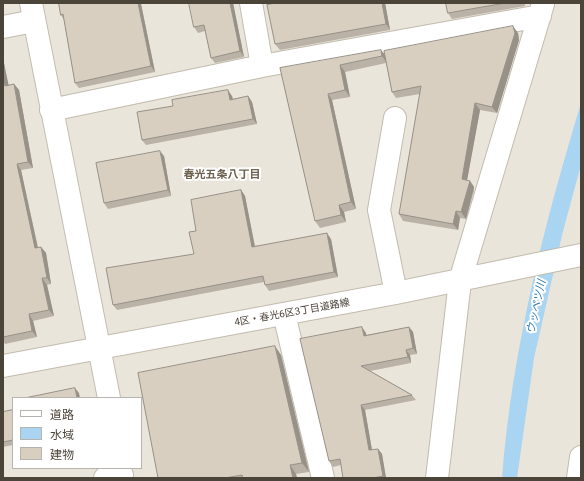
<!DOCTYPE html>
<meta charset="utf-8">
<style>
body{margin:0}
#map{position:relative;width:584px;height:481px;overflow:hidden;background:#f6f3ec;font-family:Roboto,"Noto Sans JP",sans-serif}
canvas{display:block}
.frame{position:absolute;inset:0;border:4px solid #4b4439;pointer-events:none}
.legend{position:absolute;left:12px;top:397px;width:130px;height:72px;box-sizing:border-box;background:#fff;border:1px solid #b7b4b0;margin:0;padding:5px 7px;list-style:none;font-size:12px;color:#4b4439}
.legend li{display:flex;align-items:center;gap:8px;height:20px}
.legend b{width:20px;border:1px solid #b7b4b0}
</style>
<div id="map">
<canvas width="584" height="481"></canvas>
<div class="frame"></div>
<ul class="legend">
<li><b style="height:5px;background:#fff"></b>道路</li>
<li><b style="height:11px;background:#a9d4f2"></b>水域</li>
<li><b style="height:11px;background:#d8cfc1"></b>建物</li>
</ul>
</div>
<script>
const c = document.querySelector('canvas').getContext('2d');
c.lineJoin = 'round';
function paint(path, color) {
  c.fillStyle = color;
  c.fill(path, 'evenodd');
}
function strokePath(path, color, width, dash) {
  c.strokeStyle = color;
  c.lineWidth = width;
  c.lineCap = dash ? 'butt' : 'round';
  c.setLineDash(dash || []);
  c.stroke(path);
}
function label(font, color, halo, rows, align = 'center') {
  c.font = font + ' Roboto,"Noto Sans JP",sans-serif';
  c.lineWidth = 4;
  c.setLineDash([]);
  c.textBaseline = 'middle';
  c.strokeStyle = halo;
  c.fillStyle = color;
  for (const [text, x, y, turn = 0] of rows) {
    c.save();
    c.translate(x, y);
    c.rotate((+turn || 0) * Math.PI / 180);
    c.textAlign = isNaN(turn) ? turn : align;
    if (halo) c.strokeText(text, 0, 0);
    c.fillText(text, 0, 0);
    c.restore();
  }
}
paint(new Path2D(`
 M3,3H581V478H3ZM13,398H141V468H13Z`), '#eae5da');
paint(new Path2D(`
 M581,103V165L563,231L534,358L517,478H502C512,350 544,225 581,103Z`), '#a9d4f2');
const minor = new Path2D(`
 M31,3L109,398
 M251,3L262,66
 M3,27L34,21
 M51,110L262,66L540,16
 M395,118L379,210L396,293
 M284,314L323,478
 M3,366L396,293L581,255
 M105,478L122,475
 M437,478L460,281L543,4
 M578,478L581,457`);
strokePath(minor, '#c2bbae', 24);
strokePath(minor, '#fff', 22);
paint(new Path2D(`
 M59,3H144L141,4L155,72L79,88L75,83L64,20L61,15Z
 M233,3L244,57L215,63L211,58L205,31L198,33L194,27Z
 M385,3L390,30L280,50L275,44Z
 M446,3H525V6L452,19L448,13Z
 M518,33L519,40L497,113L480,110L467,180L470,181L474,187V191L466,219L460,218L458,230L403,221L399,214L420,94L396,98L392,92L386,63L345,72L350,97L332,100L356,209L344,212L346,222L320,228L315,221L280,68L384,54Z
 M3,58L8,85L14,84L19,90L33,168L21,170L38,247H41L46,253L51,284L47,285L54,316L33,321L37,337L5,344L3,341Z
 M232,96L233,99L248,96L252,102L257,124L146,145L142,140Z
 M164,156L171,196L108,209L104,203Z
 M241,190L245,196L255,246L331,239L338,277L269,291L265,285L264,282L117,310L113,305L194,254L196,231Z
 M409,327L413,332L417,354L410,355L411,363L370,371L412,395L416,400L365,410L372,450L378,449L382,454L386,478H343L341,465L333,467L329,461L366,333V335Z
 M281,355L309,472L296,474L297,478H158Z
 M13,410V445L3,447V412Z`), '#bab2a6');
paint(new Path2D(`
 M138,3L141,4L155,72L151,66Z
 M230,3H233L244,57L240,51Z
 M382,3H385L390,30L386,24Z
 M513,26L518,33L519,40L497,113L492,107Z
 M381,50L386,56L387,63L382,56Z
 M3,58L10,92L5,86L3,76Z
 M340,65L345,72L350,97L345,90Z
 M14,84L19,90L33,168L28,162Z
 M228,90L232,96L234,105L230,100Z
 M328,94L332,100L356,209L351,202Z
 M248,96L252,102L257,124L253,119Z
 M475,103L480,110L466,186L462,179Z
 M160,151L164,156L171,196L168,190Z
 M17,164L21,170L39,254L35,248Z
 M470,181L474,187L466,219L461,212Z
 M241,190L245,196L256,253L252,247Z
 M339,205L344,212L346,222L341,215Z
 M456,211L460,218L458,230L453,224Z
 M327,233L331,239L338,277L334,272Z
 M41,247L46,253L51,284L47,278Z
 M42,278L47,285L54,316L49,310Z
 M29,314L33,321L37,337L32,331Z
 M362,327L366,333L367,341L364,336Z
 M409,327L413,332L417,354L413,348Z
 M275,346L281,355L309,472L302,463Z
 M406,350L410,355L411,363L408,357Z
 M75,388L79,393L80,398H77Z
 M361,405L365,410L373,456L369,450Z
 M378,449L382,454L386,478H384L383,476Z
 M290,465L296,474L297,478H293Z`), '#979187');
const building = new Path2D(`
 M59,3H138L151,66L75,83L63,14L61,15Z
 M189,3H230L240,51L211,58L204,25L194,27Z
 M276,3H382L386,24L275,44L267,5Z
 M446,3H505L448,13Z
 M513,26L515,33L492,107L475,103L462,179L470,181L461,212L456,211L453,224L399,214L421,86L392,92L384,51Z
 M381,50L382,56L340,65L345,90L328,94L351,202L339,205L341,215L315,221L280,68Z
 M3,76L5,86L14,84L28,162L17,164L35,248L41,247L47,278H42L49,310L29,314L32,331L3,337Z
 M228,90L230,100L248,96L253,119L142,140L137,112L173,106L172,100Z
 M160,151L168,190L104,203L96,163Z
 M241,190L252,247L327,233L334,272L265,285L263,276L113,305L106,268L194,254L189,232L196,231L191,200Z
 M362,327L364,336L409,327L413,348L406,350L408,357L361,366L412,395L361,405L369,450L378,449L383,476L373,478H343L340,459L329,461L300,339Z
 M275,346L302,463L290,465L293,478H243L242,475L225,478H158L138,373Z
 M75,388L77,398H25Z
 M13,410V440L3,442V412Z`);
paint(building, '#d8cfc1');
strokePath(building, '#979187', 1);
label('10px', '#4b4439', '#fff', [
 ["4区・春光6区3丁目道路線",292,313,-10]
]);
label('bold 11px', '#6e6250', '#fff', [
 ["春光五条八丁目",222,175]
]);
label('italic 11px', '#2e7ab2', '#fff', [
 ["ウッペツ川",537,307,-78]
]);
</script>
